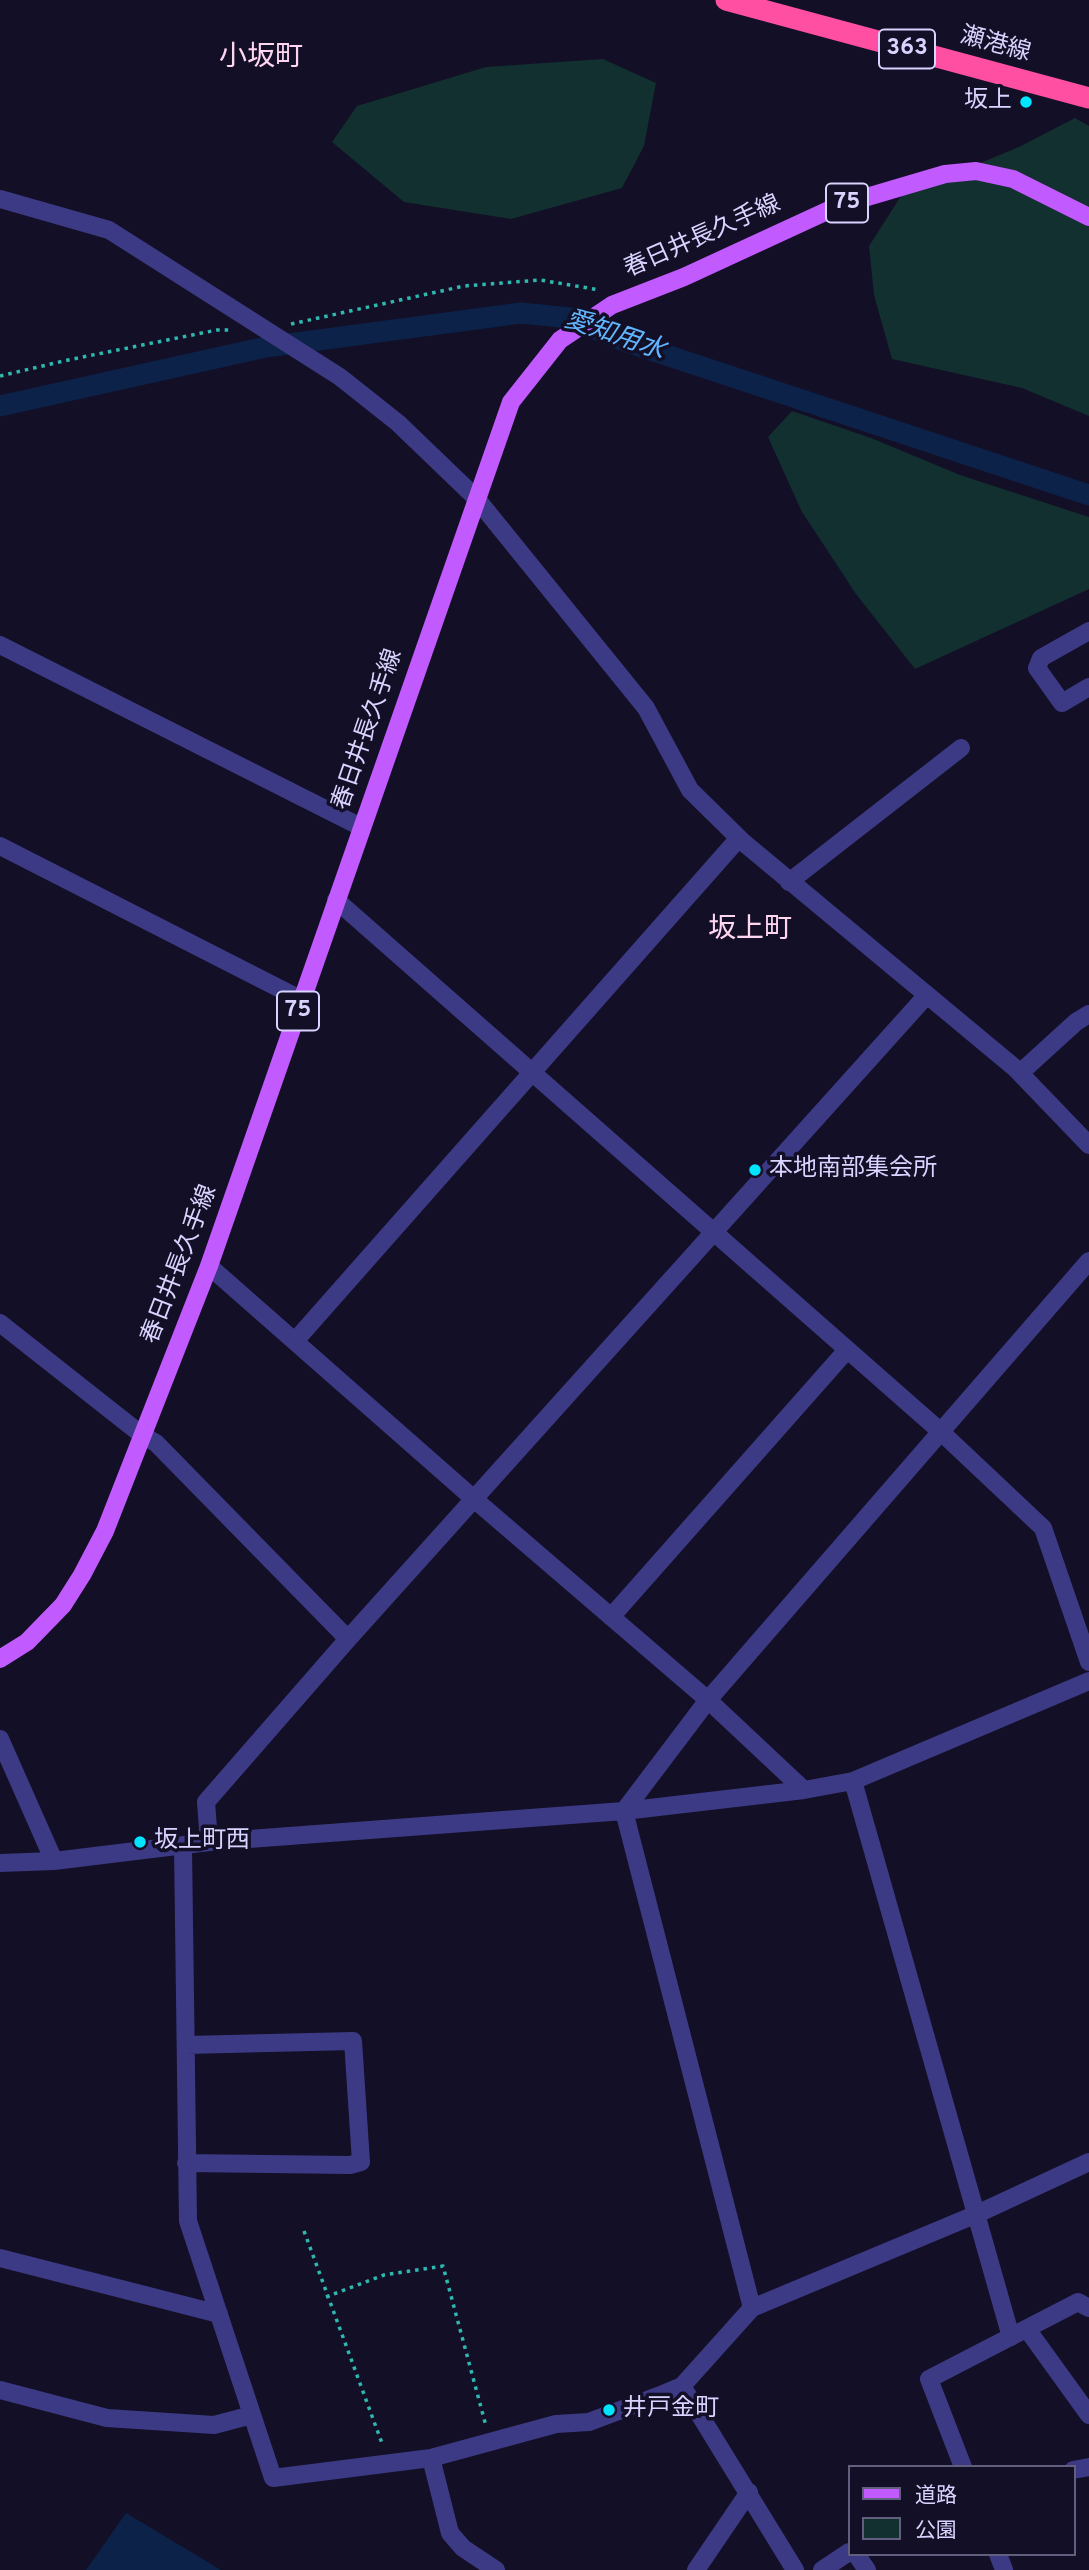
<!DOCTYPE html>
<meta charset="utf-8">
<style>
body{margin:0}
#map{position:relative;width:1089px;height:2570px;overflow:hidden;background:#130f26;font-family:Overpass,"Noto Sans JP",sans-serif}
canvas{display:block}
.legend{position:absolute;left:848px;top:2465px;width:228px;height:91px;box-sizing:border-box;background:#130f26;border:2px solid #625e7d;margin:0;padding:9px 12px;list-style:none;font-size:21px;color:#d9d4ff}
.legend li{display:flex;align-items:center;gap:14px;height:35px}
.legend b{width:35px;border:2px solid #625e7d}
</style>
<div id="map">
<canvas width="1089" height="2570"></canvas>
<ul class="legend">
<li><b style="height:9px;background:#c25bff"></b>道路</li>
<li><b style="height:19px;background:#12302f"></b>公園</li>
</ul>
</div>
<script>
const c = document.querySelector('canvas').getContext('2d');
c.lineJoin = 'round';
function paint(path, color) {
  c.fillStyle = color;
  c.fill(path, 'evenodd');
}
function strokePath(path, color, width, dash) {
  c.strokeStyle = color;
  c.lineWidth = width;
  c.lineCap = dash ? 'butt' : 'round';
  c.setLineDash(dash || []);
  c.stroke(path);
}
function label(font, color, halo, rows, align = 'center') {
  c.font = font + ' Overpass,"Noto Sans JP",sans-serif';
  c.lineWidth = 7;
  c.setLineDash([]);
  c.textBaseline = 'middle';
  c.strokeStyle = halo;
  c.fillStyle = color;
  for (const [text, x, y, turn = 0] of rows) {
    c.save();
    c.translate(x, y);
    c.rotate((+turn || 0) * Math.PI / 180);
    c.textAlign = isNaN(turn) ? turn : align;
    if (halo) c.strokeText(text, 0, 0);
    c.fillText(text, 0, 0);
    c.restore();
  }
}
paint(new Path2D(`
 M603,59L656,83L644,146L622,188L511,219L404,202L332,142L357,106L486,67Z
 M1075,118L1089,126V416L1022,388L892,359L874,295L869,246L901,196L1019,147Z
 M792,411L871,438L960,475L1089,517V589L915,669L856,594L802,512L768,437Z`), '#12302f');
paint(new Path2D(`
 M126,2513L221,2570H86Z`), '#0c2248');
strokePath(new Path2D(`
 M0,406L266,347L521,313L570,318L624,341L1089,495`), '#0c2248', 21);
strokePath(new Path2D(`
 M291,324L464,286L540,280L600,290
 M0,376L68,360L217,330H231
 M304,2231L383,2446
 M326,2297L384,2275L443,2266L486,2426`), '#2fb8b0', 3.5, [3.5, 5]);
strokePath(new Path2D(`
 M0,199L109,230L340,377L398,423L476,498L646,708L690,790L743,842L1015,1068L1089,1145
 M1089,631L1041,658L1037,668L1062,703L1089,687
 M0,645L361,827
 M0,846L302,1000
 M789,882L961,748
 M336,900L940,1431L1043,1528L1089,1662
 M1020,1073L1076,1022L1089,1014
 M209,1266L474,1499L708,1700L804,1790
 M0,1323L142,1435L156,1443L348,1639
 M295,1341L739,838
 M611,1617L847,1350
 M0,1739L54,1861
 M853,1781L1011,2337
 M624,1811L708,1700L1089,1261
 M624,1811L752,2308
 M209,1842L206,1802L348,1639L927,995
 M183,1847L188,2221L273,2478L431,2458L556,2424L589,2422L658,2396L682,2386L752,2308L977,2214L1089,2162
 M0,1863L54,1861L209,1842L624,1811L804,1790L853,1781L1089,1681
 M186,2163L350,2165L361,2162L353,2041L186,2045
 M0,2258L219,2314
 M1027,2329L1089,2415
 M682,2386L795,2570
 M0,2390L107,2418L214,2425L252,2415
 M431,2458L450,2533L463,2548L496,2570
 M963,2467L929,2379L1078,2302L1089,2308
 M1073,2470L1089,2467
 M856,2554L867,2570
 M998,2554L1004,2570
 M696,2570L749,2492
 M822,2570L849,2552`), '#3d3a85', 18);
strokePath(new Path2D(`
 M0,1659L27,1642L63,1605L82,1575L105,1531L209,1266L511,402L560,340L612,305L684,277L840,205L945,174L976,171L1013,179L1089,217`), '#c25bff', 18);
strokePath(new Path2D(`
 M726,0L1089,98`), '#ff4fa3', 21);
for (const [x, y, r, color] of [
 [1026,102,7,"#00e5ff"],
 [755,1170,7,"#00e5ff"],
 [140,1842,7,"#00e5ff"],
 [609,2410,7,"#00e5ff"]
]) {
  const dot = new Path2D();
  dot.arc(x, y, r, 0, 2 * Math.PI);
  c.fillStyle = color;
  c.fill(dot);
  strokePath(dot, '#130f26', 2.5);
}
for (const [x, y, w] of [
 [907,49,56],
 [847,203,42],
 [298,1011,42]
]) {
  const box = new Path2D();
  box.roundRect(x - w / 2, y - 19.5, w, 39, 5);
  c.fillStyle = '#130f26';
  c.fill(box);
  strokePath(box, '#d9d4ff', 2);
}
label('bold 23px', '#d9d4ff', null, [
 ["363",907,49],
 ["75",847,203],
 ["75",298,1011]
]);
label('24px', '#d9d4ff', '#130f26', [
 ["瀬港線",995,46,15],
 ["春日井長久手線",703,238,-24],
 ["春日井長久手線",369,730,-71],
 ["春日井長久手線",181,1265,-69]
]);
label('24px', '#d9d4ff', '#130f26', [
 ["坂上",1012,102,"right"],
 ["本地南部集会所",769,1170],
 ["坂上町西",154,1842],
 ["井戸金町",623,2410]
], 'left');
label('italic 26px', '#62b6ff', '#130f26', [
 ["愛知用水",614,337,19]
]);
label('28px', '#ffd6f0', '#130f26', [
 ["小坂町",261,59],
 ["坂上町",750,931]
]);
</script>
